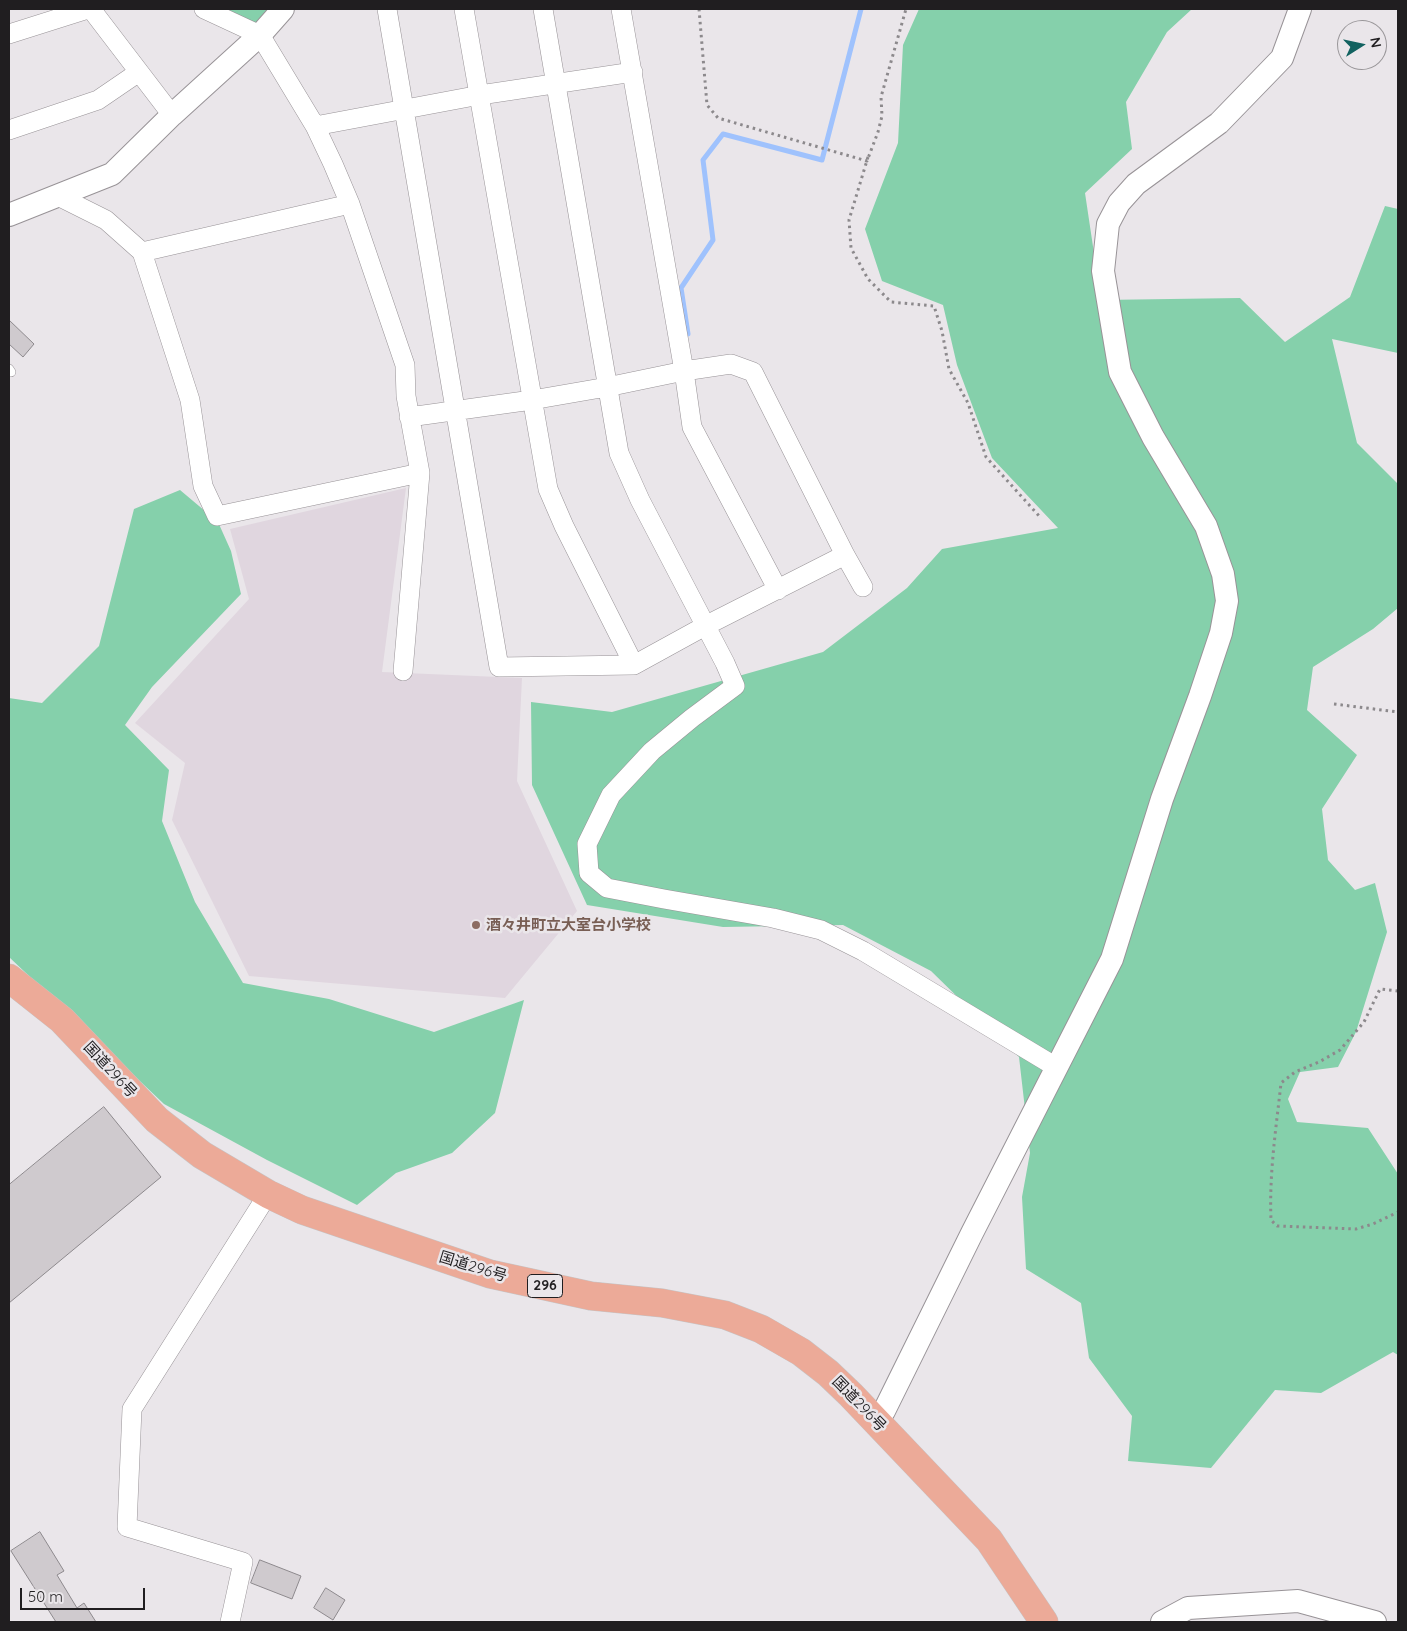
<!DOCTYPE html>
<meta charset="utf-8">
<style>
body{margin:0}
#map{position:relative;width:1407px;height:1631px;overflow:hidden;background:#eae6ea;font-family:Quicksand,sans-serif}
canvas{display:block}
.frame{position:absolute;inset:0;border:10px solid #201e20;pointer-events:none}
.north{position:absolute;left:1337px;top:20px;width:50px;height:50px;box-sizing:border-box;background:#eae6ea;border:1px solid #999699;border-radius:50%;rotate:80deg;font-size:14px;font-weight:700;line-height:20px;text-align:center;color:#201e20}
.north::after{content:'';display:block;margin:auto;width:18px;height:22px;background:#126260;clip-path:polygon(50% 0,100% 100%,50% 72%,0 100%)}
.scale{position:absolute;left:20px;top:1588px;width:125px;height:22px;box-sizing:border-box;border:2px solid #201e20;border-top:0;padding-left:6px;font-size:15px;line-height:18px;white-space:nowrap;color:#201e20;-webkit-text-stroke:4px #eae6ea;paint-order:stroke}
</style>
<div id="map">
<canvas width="1407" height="1631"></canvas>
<div class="frame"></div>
<div class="north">N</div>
<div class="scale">50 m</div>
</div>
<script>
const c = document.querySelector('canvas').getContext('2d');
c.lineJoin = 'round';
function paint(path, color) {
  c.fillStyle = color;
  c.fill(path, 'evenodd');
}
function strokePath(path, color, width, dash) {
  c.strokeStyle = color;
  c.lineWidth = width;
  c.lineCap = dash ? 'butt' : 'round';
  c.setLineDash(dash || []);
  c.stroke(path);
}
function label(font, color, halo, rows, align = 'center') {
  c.font = font + ' Quicksand,"Noto Sans JP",sans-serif';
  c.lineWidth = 5;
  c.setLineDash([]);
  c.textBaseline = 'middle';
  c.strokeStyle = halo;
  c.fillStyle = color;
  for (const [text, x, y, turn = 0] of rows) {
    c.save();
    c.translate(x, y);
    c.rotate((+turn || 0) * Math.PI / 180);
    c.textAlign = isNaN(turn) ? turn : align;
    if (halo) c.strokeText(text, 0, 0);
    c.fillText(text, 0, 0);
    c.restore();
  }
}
paint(new Path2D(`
 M406,488L382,672L522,678L517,781L577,911L505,998L249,976L172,820L185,763L135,723L249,599L230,529Z`), '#e0d6df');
paint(new Path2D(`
 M204,9H282L260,35Z
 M919,9H1192L1167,32L1126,102L1132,149L1085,193L1101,300L1240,298L1285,342L1350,297L1385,206L1398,209V353L1332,339L1357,443L1398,484V608L1373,629L1313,667L1307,710L1357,755L1322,809L1328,860L1355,890L1375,883L1387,932L1356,1032L1338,1067L1300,1072L1288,1099L1297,1122L1368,1128L1398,1174V1355L1393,1352L1321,1393L1275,1390L1211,1468L1128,1461L1132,1416L1089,1358L1081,1303L1026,1269L1022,1197L1030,1153L1019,1057L931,971L843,925L723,927L587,905L532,785L531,702L612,712L823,652L907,588L942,549L1058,528L992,458L957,365L943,305L882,281L865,229L898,143L903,45Z
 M180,490L218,522L231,551L241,594L152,687L125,725L169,770L162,821L195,902L243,983L329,999L434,1032L524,1000L495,1113L452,1153L396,1173L357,1205L267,1160L164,1104L9,957V698L42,703L99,646L134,509Z`), '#85d0ab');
strokePath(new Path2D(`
 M688,334L681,288L713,240L703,160L723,134L822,160L861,9`), '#9fc2fd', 5);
const building = new Path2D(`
 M9,320L34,344L23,357L9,344Z
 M104,1107L161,1177L9,1303V1185Z
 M40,1532L64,1571L57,1575L77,1608L84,1603L96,1622H56L11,1551Z
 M260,1560L301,1576L292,1599L251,1583Z
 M326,1588L345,1600L333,1620L314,1608Z`);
paint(building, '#cfcace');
strokePath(building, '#8d898d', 1);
const service = new Path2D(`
 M9,369L11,372`);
const minor = new Path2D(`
 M91,9L172,115
 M204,9L260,35L315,126L333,164L350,204L405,365L406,396L420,473L403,671
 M387,9L499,667L634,665L705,626L845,555
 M464,9L548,489L564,526L634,665
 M543,9L619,453L640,500L725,663L735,686L692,718L652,751L611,795L587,844L589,873L607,888L664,899L773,918L821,930L863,951L1056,1067
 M621,9L684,371L692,427L778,590
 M9,34L88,9
 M315,126L480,95L633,72
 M9,130L98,100L139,72
 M58,196L106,220L142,252L190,400L203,486L217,516L420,473
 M142,252L350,204
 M409,417L532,400L607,387L684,371L731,364L753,372L845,555L863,587
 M230,1622L243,1562L127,1527L132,1409L268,1194`);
const tertiary = new Path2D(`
 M9,215L112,174L172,115L260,35L283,9
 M875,1422L878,1420L884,1411L972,1233L1112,959L1162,799L1200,696L1221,633L1227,601L1223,574L1206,526L1153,437L1120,372L1103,271L1108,224L1119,203L1136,184L1219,123L1282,58L1300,9
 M1162,1622L1188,1608L1298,1601L1375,1622`);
const trunk = new Path2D(`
 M9,978L62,1020L157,1120L202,1155L268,1194L302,1210L490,1274L591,1296L662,1303L725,1315L761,1329L801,1352L828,1373L851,1395L989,1540L1044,1622`);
strokePath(service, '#989397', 10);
strokePath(minor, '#989397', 20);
strokePath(tertiary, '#989397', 24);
strokePath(trunk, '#c5c4c5', 29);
strokePath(new Path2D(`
 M699,9L707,105L718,118L867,161L878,132L882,116L881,97L906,9
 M868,157L849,220L851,248L868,279L891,302L934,306L942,331L949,369L968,403L986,457L1040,517
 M1334,704L1398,712
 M1398,991L1380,989L1364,1022L1340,1050L1319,1062L1295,1072L1281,1083C1276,1129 1269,1174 1271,1220L1277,1226L1356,1229L1373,1224L1398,1212`), '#8c898c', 3, [2.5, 4]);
strokePath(service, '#fff', 9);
strokePath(minor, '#fff', 19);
strokePath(tertiary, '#fff', 22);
strokePath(trunk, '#ecaa98', 28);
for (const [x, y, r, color] of [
 [476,925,5,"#8d6e63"]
]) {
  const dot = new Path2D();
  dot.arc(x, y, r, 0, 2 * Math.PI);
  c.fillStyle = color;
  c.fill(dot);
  strokePath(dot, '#eae6ea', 2);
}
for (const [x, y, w] of [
 [545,1286,35]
]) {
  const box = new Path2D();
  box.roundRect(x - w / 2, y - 11.5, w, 23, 4);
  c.fillStyle = '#eae6ea';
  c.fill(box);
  strokePath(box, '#201e20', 1);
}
label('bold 14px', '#201e20', null, [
 ["296",545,1286]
]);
label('bold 15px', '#785e54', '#eae6ea', [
 ["酒々井町立大室台小学校",486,925]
], 'left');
label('15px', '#201e20', '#eae6ea', [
 ["国道296号",110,1070,47],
 ["国道296号",473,1267,17],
 ["国道296号",859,1404,46]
]);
</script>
